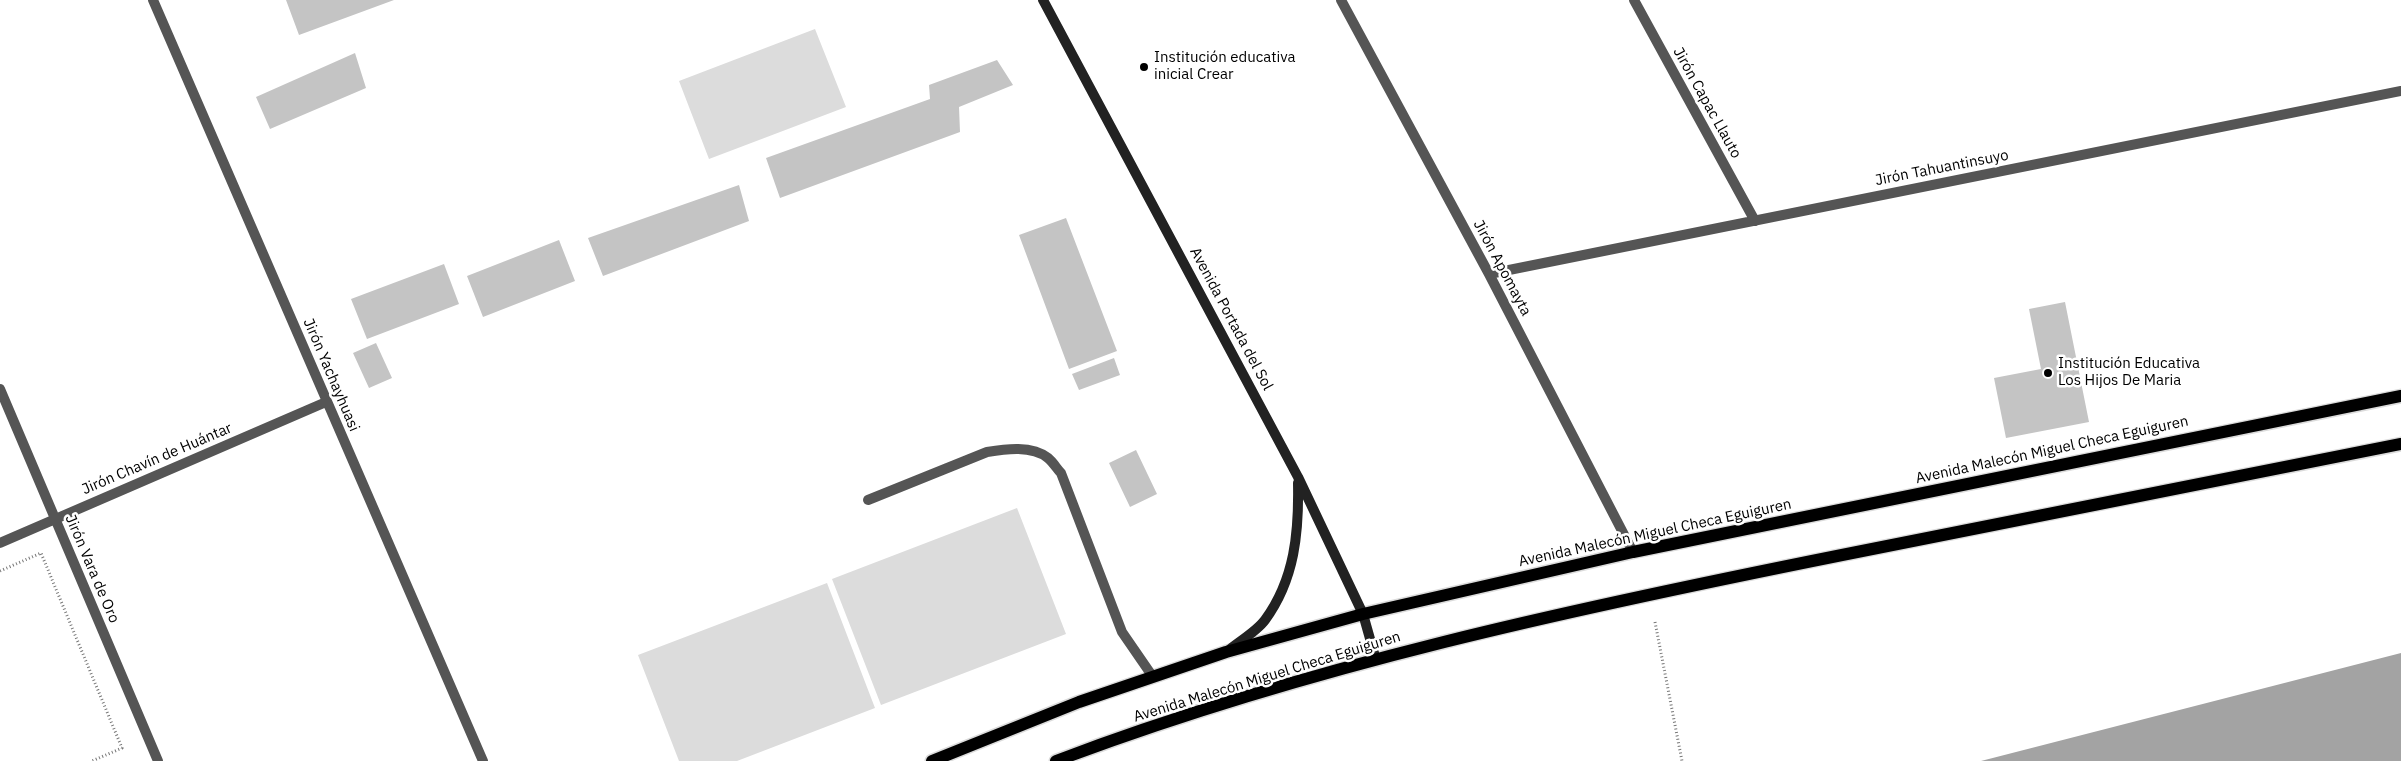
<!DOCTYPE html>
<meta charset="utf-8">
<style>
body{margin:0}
canvas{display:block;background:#fff}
</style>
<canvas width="2401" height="761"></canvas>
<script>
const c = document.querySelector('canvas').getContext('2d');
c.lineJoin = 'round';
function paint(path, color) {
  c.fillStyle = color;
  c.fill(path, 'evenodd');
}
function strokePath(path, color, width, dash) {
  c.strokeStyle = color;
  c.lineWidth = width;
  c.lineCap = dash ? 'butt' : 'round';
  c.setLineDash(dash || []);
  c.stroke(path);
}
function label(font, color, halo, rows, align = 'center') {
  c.font = font + ' "IBM Plex Sans",sans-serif';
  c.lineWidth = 5;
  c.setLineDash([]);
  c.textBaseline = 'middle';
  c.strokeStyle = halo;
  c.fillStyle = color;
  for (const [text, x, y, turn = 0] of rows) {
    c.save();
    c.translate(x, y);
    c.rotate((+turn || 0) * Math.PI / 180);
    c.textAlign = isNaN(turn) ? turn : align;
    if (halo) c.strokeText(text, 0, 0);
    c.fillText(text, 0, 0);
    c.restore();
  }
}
paint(new Path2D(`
 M815,29L846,107L709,159L679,81Z
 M1017,508L1066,634L881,705L832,579Z
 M827,583L875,708L737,761H679L638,655Z`), '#dcdcdc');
paint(new Path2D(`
 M2401,653V761H1981Z`), '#a3a3a3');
paint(new Path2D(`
 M286,0H394L299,35Z
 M355,53L366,88L270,129L256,97Z
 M997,60L1013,85L959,107L960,132L780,198L766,158L930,99L929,85Z
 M739,185L749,221L603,276L588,238Z
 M1066,218L1117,351L1069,369L1019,235Z
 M559,240L575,281L483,317L467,276Z
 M444,264L459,304L367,339L351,299Z
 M2065,302L2089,422L2006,438L1994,378L2041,369L2029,309Z
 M376,343L392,378L369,388L353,353Z
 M1114,358L1120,375L1079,390L1072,374Z
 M1136,450L1157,494L1130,507L1109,463Z`), '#c4c4c4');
const primary = new Path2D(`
 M932,761L1079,702L1226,652L1363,614L1633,552L2401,396
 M1056,761C1309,665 1577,608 1842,555C2028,518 2215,481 2401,444`);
strokePath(primary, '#dbdbdb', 15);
strokePath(new Path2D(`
 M0,571L41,553L122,748L92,761
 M1655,622L1682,761`), '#777', 3, [1, 2.5]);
strokePath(new Path2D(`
 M868,500L987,452C1005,449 1032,445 1048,458C1053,462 1057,469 1061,473L1122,632L1153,677`), '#555', 10);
strokePath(new Path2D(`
 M153,0L483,761
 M1341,0L1489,274L1633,552
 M1634,0L1755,221
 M1489,274L2401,91
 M0,389L158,761
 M0,543L326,402`), '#555', 10);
strokePath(new Path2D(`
 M1043,0L1298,477L1363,614L1376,660
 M1229,650C1240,641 1257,631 1265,620C1295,579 1299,532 1298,483`), '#222', 10);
strokePath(primary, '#000', 12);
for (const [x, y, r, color] of [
 [1144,67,5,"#000"],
 [2048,373,5,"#000"]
]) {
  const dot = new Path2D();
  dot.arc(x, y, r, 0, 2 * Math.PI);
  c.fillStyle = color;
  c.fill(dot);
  strokePath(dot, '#fff', 2);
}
label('15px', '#000', '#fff', [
 ["Institución educativa",1154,58],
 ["inicial Crear",1154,75],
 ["Institución Educativa",2058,364],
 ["Los Hijos De Maria",2058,381]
], 'left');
label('15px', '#000', '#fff', [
 ["Jirón Capac Llauto",1707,103,61],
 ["Jirón Tahuantinsuyo",1942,168,-11],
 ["Jirón Apomayta",1502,268,62],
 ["Avenida Portada del Sol",1231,319,62],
 ["Jirón Yachayhuasi",331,375,67],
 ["Avenida Malecón Miguel Checa Eguiguren",2052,450,-12],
 ["Jirón Chavín de Huántar",157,459,-23],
 ["Avenida Malecón Miguel Checa Eguiguren",1655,533,-12],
 ["Jirón Vara de Oro",92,569,67],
 ["Avenida Malecón Miguel Checa Eguiguren",1267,677,-17]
]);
</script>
